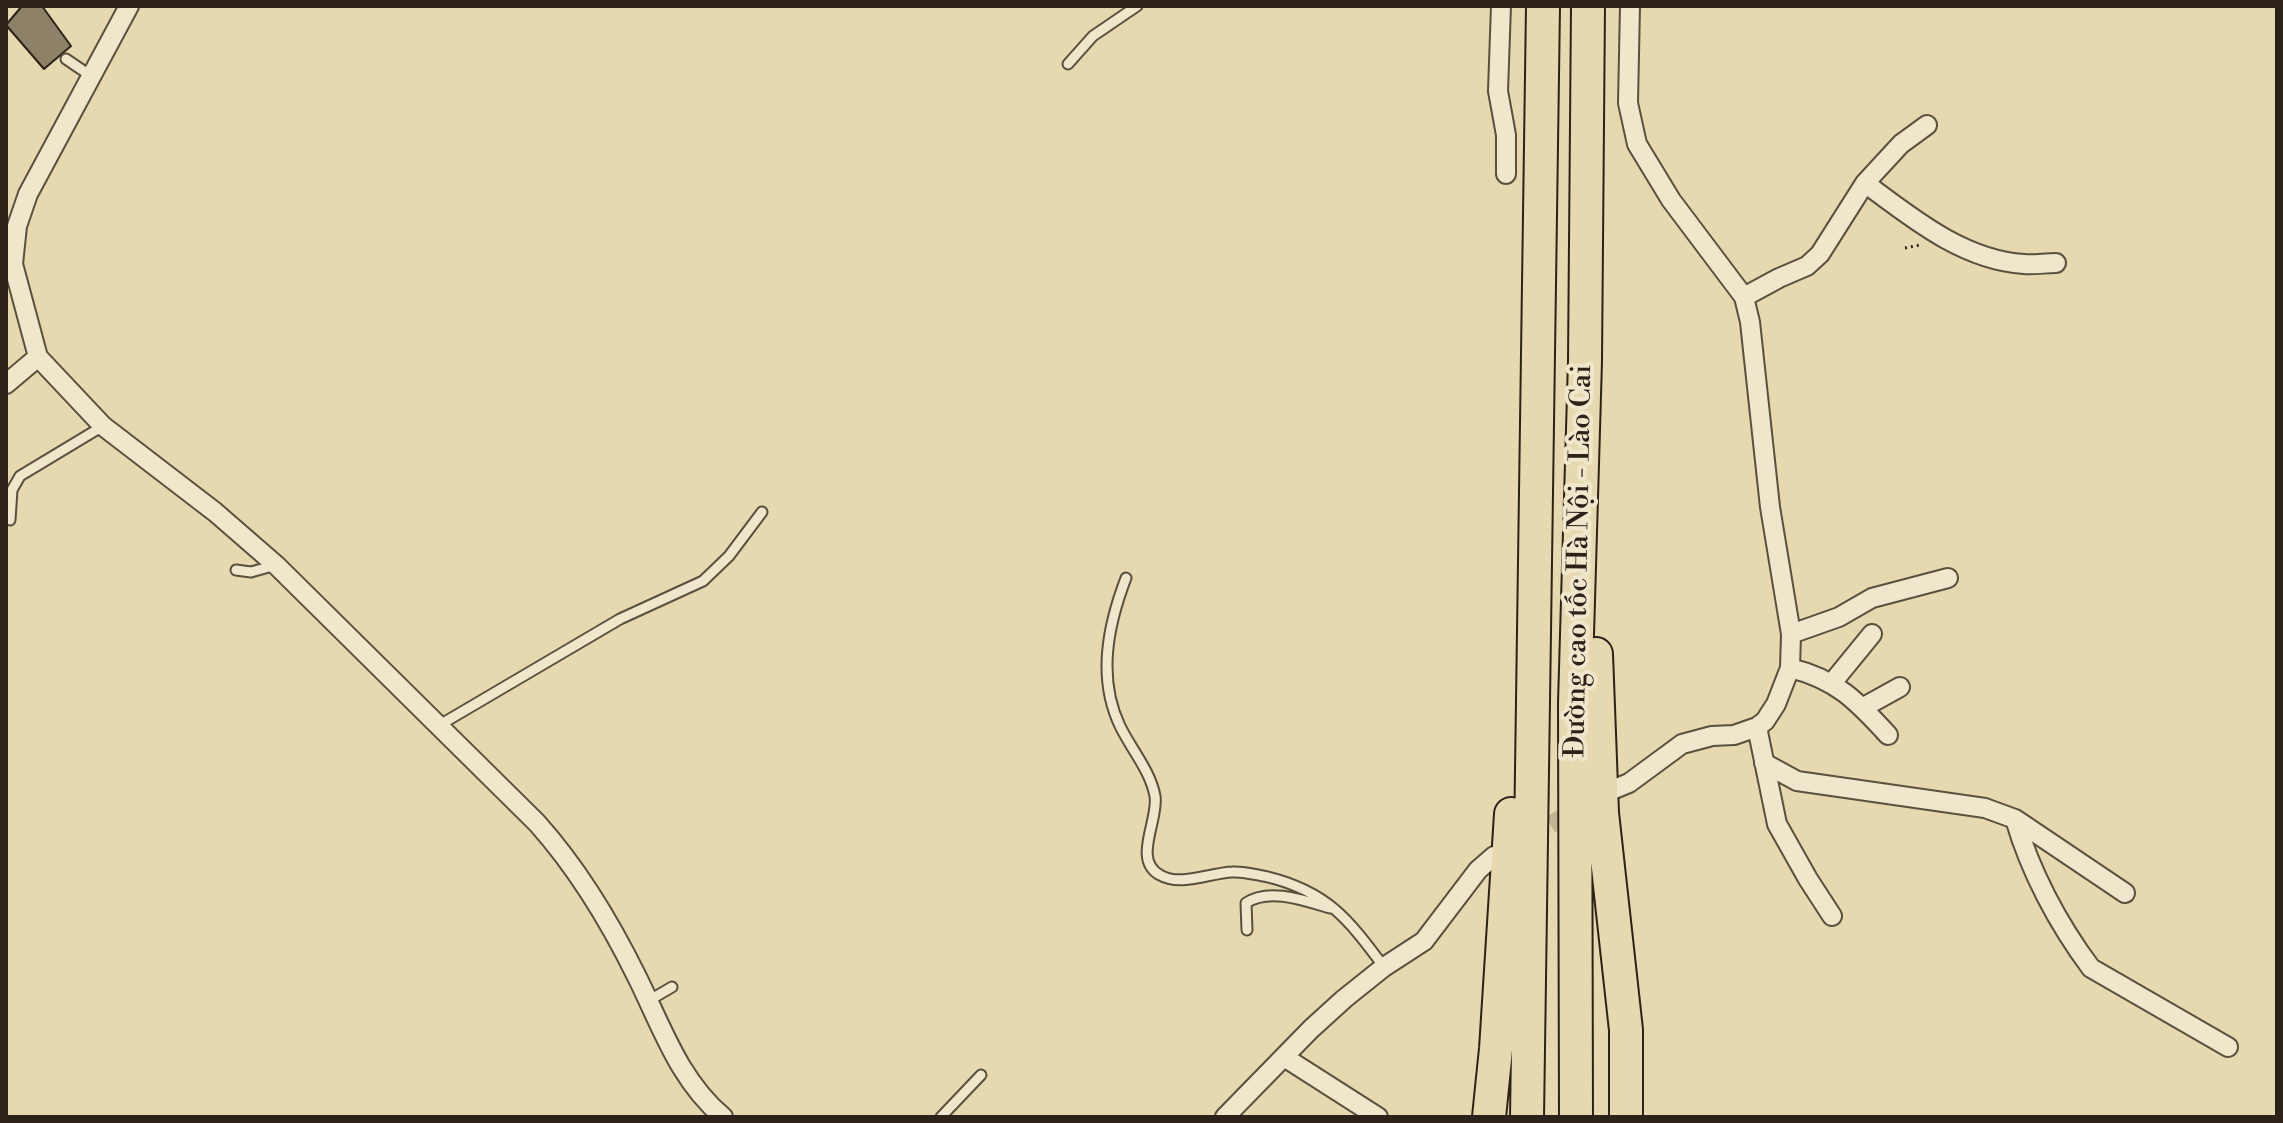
<!DOCTYPE html>
<meta charset="utf-8">
<style>
body{margin:0}
#map{position:relative;width:2283px;height:1123px;overflow:hidden;background:#e6d8af;font-family:"Libre Bodoni",serif}
canvas{display:block}
.frame{position:absolute;inset:0;border:8px solid #2c2219;pointer-events:none}
</style>
<div id="map">
<canvas width="2283" height="1123"></canvas>
<div class="frame"></div>
</div>
<script>
const c = document.querySelector('canvas').getContext('2d');
c.lineJoin = 'round';
function paint(path, color) {
  c.fillStyle = color;
  c.fill(path, 'evenodd');
}
function strokePath(path, color, width, dash) {
  c.strokeStyle = color;
  c.lineWidth = width;
  c.lineCap = dash ? 'butt' : 'round';
  c.setLineDash(dash || []);
  c.stroke(path);
}
function label(font, color, halo, rows, align = 'center') {
  c.font = font + ' "Libre Bodoni",serif';
  c.lineWidth = 8;
  c.setLineDash([]);
  c.textBaseline = 'middle';
  c.strokeStyle = halo;
  c.fillStyle = color;
  for (const [text, x, y, turn = 0] of rows) {
    c.save();
    c.translate(x, y);
    c.rotate((+turn || 0) * Math.PI / 180);
    c.textAlign = isNaN(turn) ? turn : align;
    if (halo) c.strokeText(text, 0, 0);
    c.fillText(text, 0, 0);
    c.restore();
  }
}
const building = new Path2D(`
 M22,6H42L71,46L44,69L6,25Z`);
paint(building, '#8d8167');
strokePath(building, '#2c2219', 2);
strokePath(new Path2D(`
 M1527,838L1578,809`), '#c1b491', 18, [18, 9]);
const service = new Path2D(`
 M66,59L91,76
 M1068,64L1093,36L1137,6
 M10,520L12,490L20,476L103,426
 M236,570L251,572L276,565
 M1126,578C1108,625 1097,678 1120,726C1131,749 1150,770 1155,796C1159,820 1132,860 1160,875C1180,887 1210,873 1232,872C1244,871 1256,875 1268,877C1328,892 1348,919 1384,967
 M438,726L620,619L703,581L729,556L762,512
 M1247,930L1246,903C1269,887 1306,901 1330,908
 M648,1001L672,987
 M941,1117L981,1075`);
const minor = new Path2D(`
 M129,6L28,194L17,226L13,264L38,357L103,426L215,512L276,565L537,823C579,870 610,922 637,977C662,1027 679,1080 723,1117
 M1501,6L1498,91L1506,135V174
 M1865,183C1912,218 1963,260 2024,264C2034,265 2045,263 2056,263
 M1744,297L1779,278L1807,266L1820,254L1865,183L1901,144L1927,125
 M6,384L38,357
 M1791,634L1839,617L1872,598L1948,578
 M1790,668C1836,679 1857,701 1888,735
 M1832,683L1872,634
 M1862,708L1900,687
 M1757,727L1777,824L1808,879L1832,916
 M1764,763L1797,781L1985,808L2015,819L2125,893
 M1612,790L1629,783L1682,744L1712,736L1734,735L1757,727L1765,721L1776,704L1790,668L1791,634L1770,507L1750,322L1744,297L1671,200L1637,144L1628,103L1630,6
 M2015,819C2030,871 2058,924 2091,968L2228,1047
 M1284,1057L1378,1117
 M1225,1117L1311,1029L1344,999L1384,967L1424,941L1478,870L1494,856`);
const motorway = new Path2D(`
 M1596,654L1602,813L1626,1030V1117
 M1489,1117L1496,1049L1511,814
 M1527,1117L1543,6
 M1576,1117L1575,703L1585,361L1588,6`);
strokePath(service, '#5a503e', 13);
strokePath(minor, '#5a503e', 22);
strokePath(motorway, '#2c2219', 36);
strokePath(new Path2D(`
 M1905,248L1920,245`), '#2c2219', 3, [2, 4]);
strokePath(service, '#efe6cb', 9);
strokePath(minor, '#efe6cb', 18);
strokePath(motorway, '#e6d8af', 32);
label('28px', '#2c2219', '#efe6cb', [
 ["Đường cao tốc Hà Nội - Lào Cai",1580,561,-89]
]);
</script>
